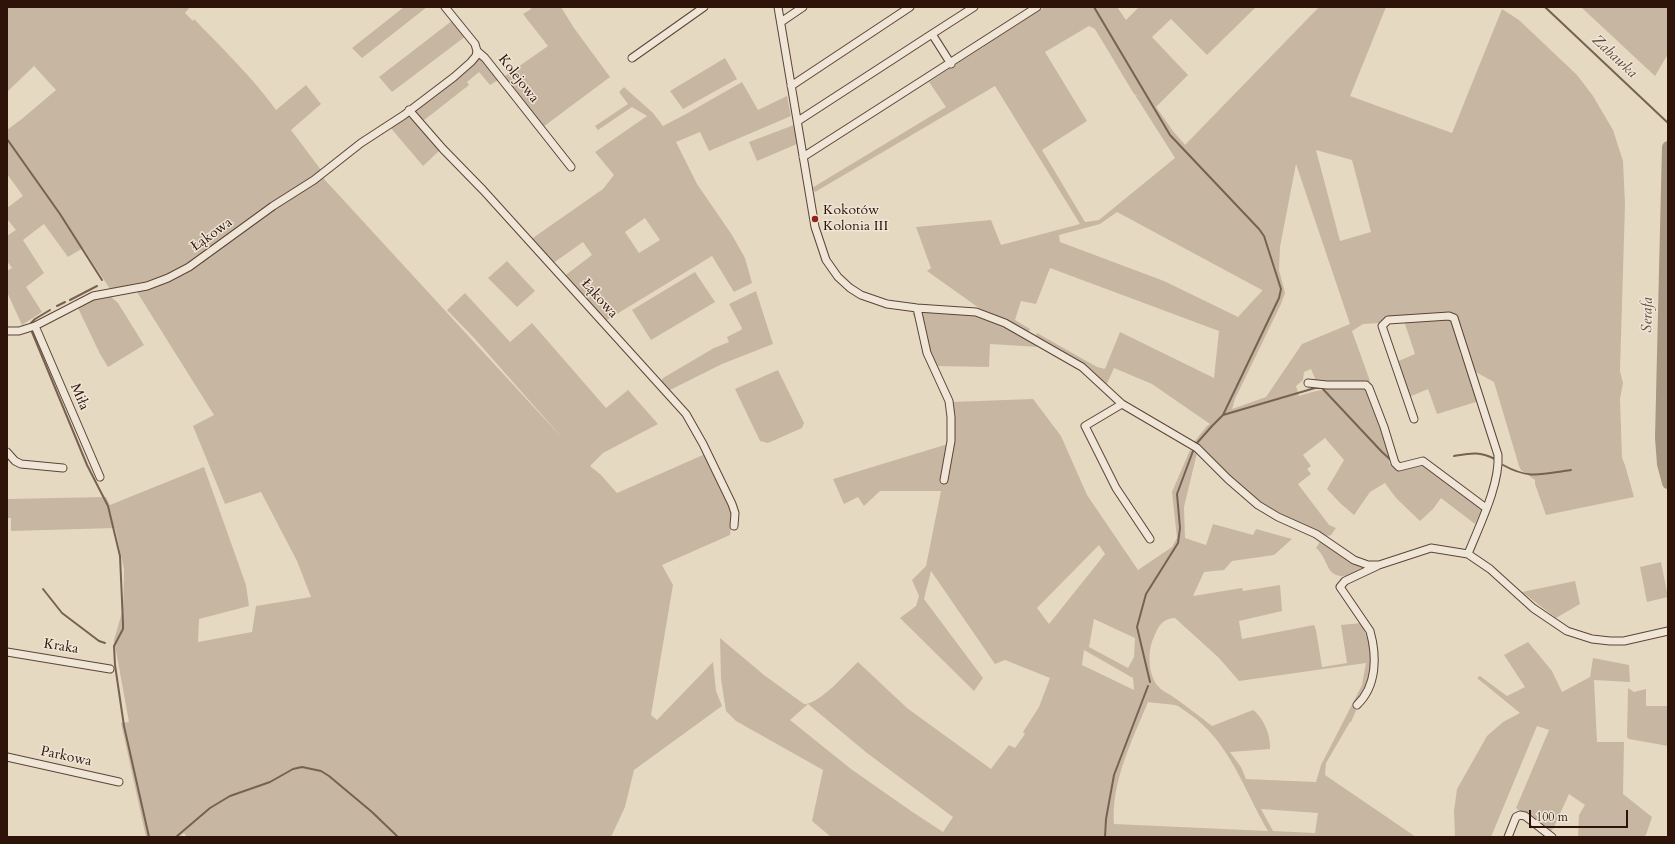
<!DOCTYPE html>
<meta charset="utf-8">
<style>
body{margin:0}
#map{position:relative;width:1675px;height:844px;overflow:hidden;background:#e6d9c1;font-family:Cardo,serif}
canvas{display:block}
.frame{position:absolute;inset:0;border:8px solid #2e1309;pointer-events:none}
.scale{position:absolute;left:1529px;top:810px;width:99px;height:18px;box-sizing:border-box;border:2px solid #2e1309;border-top:0;padding-left:5px;font-size:12px;line-height:14px;white-space:nowrap;color:#2e1309;-webkit-text-stroke:3px #efe6d7;paint-order:stroke}
</style>
<div id="map">
<canvas width="1675" height="844"></canvas>
<div class="frame"></div>
<div class="scale">100 m</div>
</div>
<script>
const c = document.querySelector('canvas').getContext('2d');
c.lineJoin = 'round';
function paint(path, color) {
  c.fillStyle = color;
  c.fill(path, 'evenodd');
}
function strokePath(path, color, width, dash) {
  c.strokeStyle = color;
  c.lineWidth = width;
  c.lineCap = dash ? 'butt' : 'round';
  c.setLineDash(dash || []);
  c.stroke(path);
}
function label(font, color, halo, rows, align = 'center') {
  c.font = font + ' Cardo,serif';
  c.lineWidth = 3;
  c.setLineDash([]);
  c.textBaseline = 'middle';
  c.strokeStyle = halo;
  c.fillStyle = color;
  for (const [text, x, y, turn = 0] of rows) {
    c.save();
    c.translate(x, y);
    c.rotate((+turn || 0) * Math.PI / 180);
    c.textAlign = isNaN(turn) ? turn : align;
    if (halo) c.strokeText(text, 0, 0);
    c.fillText(text, 0, 0);
    c.restore();
  }
}
paint(new Path2D(`
 M7,7H190L185,13L193,21L194,19C223,49 252,77 276,110L306,85L321,104L291,130L321,170L319,172L325,180L565,441L475,339L447,310L465,293L510,342L532,323L606,408L628,390L658,424L603,453L590,466L600,474L617,493L705,454L730,507L732,518L730,535L662,565L673,585L651,715L657,720L713,662L716,691L722,706L634,770L625,807L611,837H269L268,836L187,837L184,833L178,837H146L121,723L129,722L114,640L123,609L124,569L115,528L11,531V518H7V499L106,497L110,505L204,467L246,585L249,606L199,619L198,642L252,632L256,606L311,597L297,561L261,492L225,504L193,426L214,415L137,292L156,287L146,282L110,289L83,248L68,257L44,224L23,240L44,273L26,287L42,312L22,325L7,292V271L12,268L7,261V236L16,230L7,219V208L23,196L7,174V130L23,118L56,90L34,66L7,92Z
 M404,7H427L362,58L352,48Z
 M530,7H561L574,28L610,77L543,127L505,76L548,46L523,14L531,9Z
 M1045,7H1117L1126,20L1139,7H1256L1207,55L1171,19L1152,37L1188,75L1156,107L1173,131L1185,145L1319,7H1386L1350,96L1452,133L1502,9L1519,20L1577,75L1593,96L1613,130L1623,161L1625,204L1620,371L1623,383L1620,399L1622,458L1625,465L1634,497L1546,515L1535,484V480L1521,470L1519,466L1494,382L1472,370L1456,318L1447,313L1396,316L1388,317L1380,323L1363,324L1352,331L1370,381L1339,382L1316,381L1311,369L1304,372L1303,380L1296,386L1299,396C1320,389 1343,384 1366,389L1369,395L1390,456L1389,463L1398,471L1425,465L1482,509L1475,524L1441,498L1433,509L1420,521L1396,498L1385,483L1370,492L1354,515L1340,503L1327,489L1344,460L1325,438L1303,455L1311,466L1307,469L1311,474L1298,484L1329,525L1336,528L1331,535L1327,536C1299,524 1273,511 1248,493C1230,480 1215,461 1200,445L1194,442L1207,426L1210,424L1152,384L1114,368L1106,386L1084,364L1035,337L1037,333L1097,367L1105,369L1120,332L1214,378L1219,331L1050,268L1036,304L1021,301L1015,320L1030,329L1028,333L1006,321L979,308L927,271L931,268L916,227L991,220L1001,245L1080,224L995,86L815,192L812,188L946,107L929,82ZM1089,26L1095,29L1134,94L1142,98L1135,95L1175,158L1099,220L1085,222L1042,150L1087,121L1045,52ZM1316,150L1352,160L1371,232L1340,241ZM1296,164L1350,324L1302,344L1266,397L1232,409L1235,399L1281,304L1285,293L1279,270L1280,247ZM1117,212L1262,290V291L1238,317L1164,281L1060,242L1059,235L1100,224Z
 M1581,7H1668V54L1655,76Z
 M453,20L466,36L392,92L379,77Z
 M480,56L498,80L490,85L479,72L467,82L469,85L423,121L415,113V108C437,92 464,78 480,56Z
 M725,58L737,79L683,109L670,91Z
 M742,82L758,110L787,96L791,116L709,151L700,132L676,142L697,184L732,235L745,258L752,283L734,292L712,256L607,320H603L563,277L592,255L583,242L552,264L530,240L603,189L614,175L595,152L647,116L632,107L598,130L595,126L628,104L619,92L624,87L653,113L663,126L686,114ZM645,218L660,240L639,253L625,232Z
 M406,115H410L440,150L423,166L390,127Z
 M794,125L797,144L757,161L749,142Z
 M507,261L535,291L517,307L488,278Z
 M695,272L715,302L651,340L632,310Z
 M756,291L773,344L722,364L668,391L660,383L663,378L714,348L729,342L727,337L741,330L742,328L729,304Z
 M109,295L118,303L144,345L108,367L100,354L78,308L92,299Z
 M923,312C942,313 963,311 982,316C1002,322 1021,337 1039,347L990,344L989,367L935,366L951,402L1033,399L1061,436L1087,495L1138,570L1172,547L1177,538L1172,492L1190,450L1197,453L1184,507L1185,538L1206,545L1213,524L1253,535L1256,529L1292,539L1274,555L1232,561L1224,570L1204,572L1193,596L1242,588L1243,591L1280,585L1282,611L1239,621L1242,639L1314,625L1316,630L1322,667L1347,663L1341,625L1361,623C1381,663 1367,685 1351,722H1350L1326,763L1325,775L1416,837H831L812,821L823,770L736,721L726,711L721,679L720,638L764,675L804,704C820,704 846,673 858,662L907,708L991,769L1009,745L1015,748L1025,734L1023,732L1039,707L1050,678L1005,660L995,664L931,571L924,599L983,678L974,691L900,618L916,606L919,596L912,580L926,566L941,491H880L864,506L858,497L844,504L833,479L948,444L949,429L944,395L928,362L914,316L912,313ZM1099,545L1105,554L1049,624L1037,608ZM1175,618L1219,658L1239,681L1366,663L1362,685L1321,765L1316,782L1246,779L1241,767L1230,752L1270,749C1271,736 1264,718 1253,710L1212,726C1199,716 1185,705 1172,696C1168,693 1162,691 1159,687C1148,677 1147,650 1154,637C1159,625 1162,619 1175,618ZM1094,619L1135,638L1134,657L1128,668L1089,647ZM1084,650L1133,678L1134,690L1082,665ZM1148,702C1157,704 1169,703 1178,706C1181,708 1185,711 1188,713C1229,740 1244,790 1268,831L1114,824C1111,782 1132,741 1148,702ZM808,704L867,753L953,817L943,832L911,811L851,769L790,720ZM1261,809L1318,813L1315,833L1273,831Z
 M1450,319L1460,347V355L1463,356L1479,401L1437,414L1428,389L1409,397L1396,362L1415,354L1404,321Z
 M778,370L804,423L802,428L768,443L760,441L735,389Z
 M1321,540L1342,556L1363,567V569C1352,576 1337,581 1329,569C1325,561 1323,554 1316,548Z
 M1661,562L1668,597L1647,602L1640,567Z
 M1575,581L1580,604L1556,618L1522,592Z
 M1528,642L1552,671L1562,692L1590,677L1593,658L1629,665L1630,682L1594,680L1597,742H1624L1623,794L1652,817L1646,835L1642,837H1578L1579,815L1585,805L1569,794L1553,829L1549,832L1516,808L1549,730L1537,726L1491,837H1455L1454,811L1457,789L1487,736L1503,722L1520,713L1477,678L1480,676L1507,696L1525,687L1504,655Z
 M1628,688L1634,692L1646,689V706H1668V746L1629,739L1627,737Z`), '#c7b7a2');
strokePath(new Path2D(`
 M1094,7L1170,135L1259,229L1264,236L1281,289L1279,298L1223,415L1212,426L1197,443
 M1545,7L1668,123
 M7,139L60,214L102,280
 M70,300L97,286
 M57,306L65,302
 M30,324L35,319L50,310
 M32,332L87,465L108,506L120,556L123,623V629L114,646L115,665L124,726L149,837
 M1223,415L1315,388H1322L1382,452L1392,461
 M1454,456C1471,453 1479,451 1495,459
 M1503,465C1530,480 1542,474 1571,470
 M43,589L62,613L99,641L105,643
 M1150,682L1137,627L1146,594L1178,543L1180,528L1177,494L1193,451
 M176,837L210,808L230,796L270,782L293,769L302,767L321,771L329,776L372,812L398,837
 M1105,837L1106,819L1114,775L1148,686`), '#776252', 2);
strokePath(new Path2D(`
 M1668,147L1661,438L1663,464L1668,483`), '#a79682', 12);
const minor = new Path2D(`
 M445,7L475,44L477,51L485,58L571,167
 M778,7L815,227L826,260L838,277L850,288L861,295L887,304L917,308L976,312L1005,323L1082,367L1122,404L1197,448L1228,479L1258,505L1278,517L1316,534L1354,560L1368,565H1379L1431,548L1468,554L1490,569L1533,608L1567,631L1592,639L1610,641H1624L1668,631
 M781,22L803,7
 M632,58L704,7
 M951,64L932,34L974,7
 M791,86L910,7
 M409,110L443,149L483,190L686,414L703,444L732,504L735,513L734,526
 M798,121L932,34
 M803,157L1037,7
 M917,308L927,353L949,401L951,417V441L944,480
 M35,326L100,477
 M7,331H19L35,326L93,296L147,286L168,278L189,267L273,206L314,180L361,143L404,115L454,77L471,62L476,56L477,51
 M1308,383L1327,385H1366L1369,388L1384,427L1395,463L1399,467L1423,461L1486,508
 M1122,404L1085,426L1116,488L1150,539
 M1414,419L1382,326L1388,320L1449,316L1454,318L1498,455C1500,485 1479,526 1468,554
 M7,452L15,461L21,464L63,468
 M7,652L110,669
 M1357,705C1377,686 1377,656 1370,631L1340,587L1345,581L1377,566
 M7,757L119,782
 M1508,837L1516,817L1520,815L1525,816L1552,837`);
strokePath(minor, '#5c4437', 9);
strokePath(minor, '#efe6d7', 7);
for (const [x, y, r, color] of [
 [815,219,4,"#8f2418"]
]) {
  const dot = new Path2D();
  dot.arc(x, y, r, 0, 2 * Math.PI);
  c.fillStyle = color;
  c.fill(dot);
  strokePath(dot, '#efe6d7', 1.5);
}
label('14px', '#2e1309', '#efe6d7', [
 ["Kolejowa",518,79,52],
 ["Łąkowa",212,235,-36],
 ["Łąkowa",599,299,48],
 ["Miła",79,397,67],
 ["Kraka",61,647,9],
 ["Parkowa",66,757,12]
]);
label('14px', '#2e1309', '#efe6d7', [
 ["Kokotów",823,211],
 ["Kolonia III",823,227]
], 'left');
label('italic 15px', '#5e4739', '#efe6d7', [
 ["Zabawka",1614,57,43],
 ["Serafa",1648,315,-89]
]);
</script>
